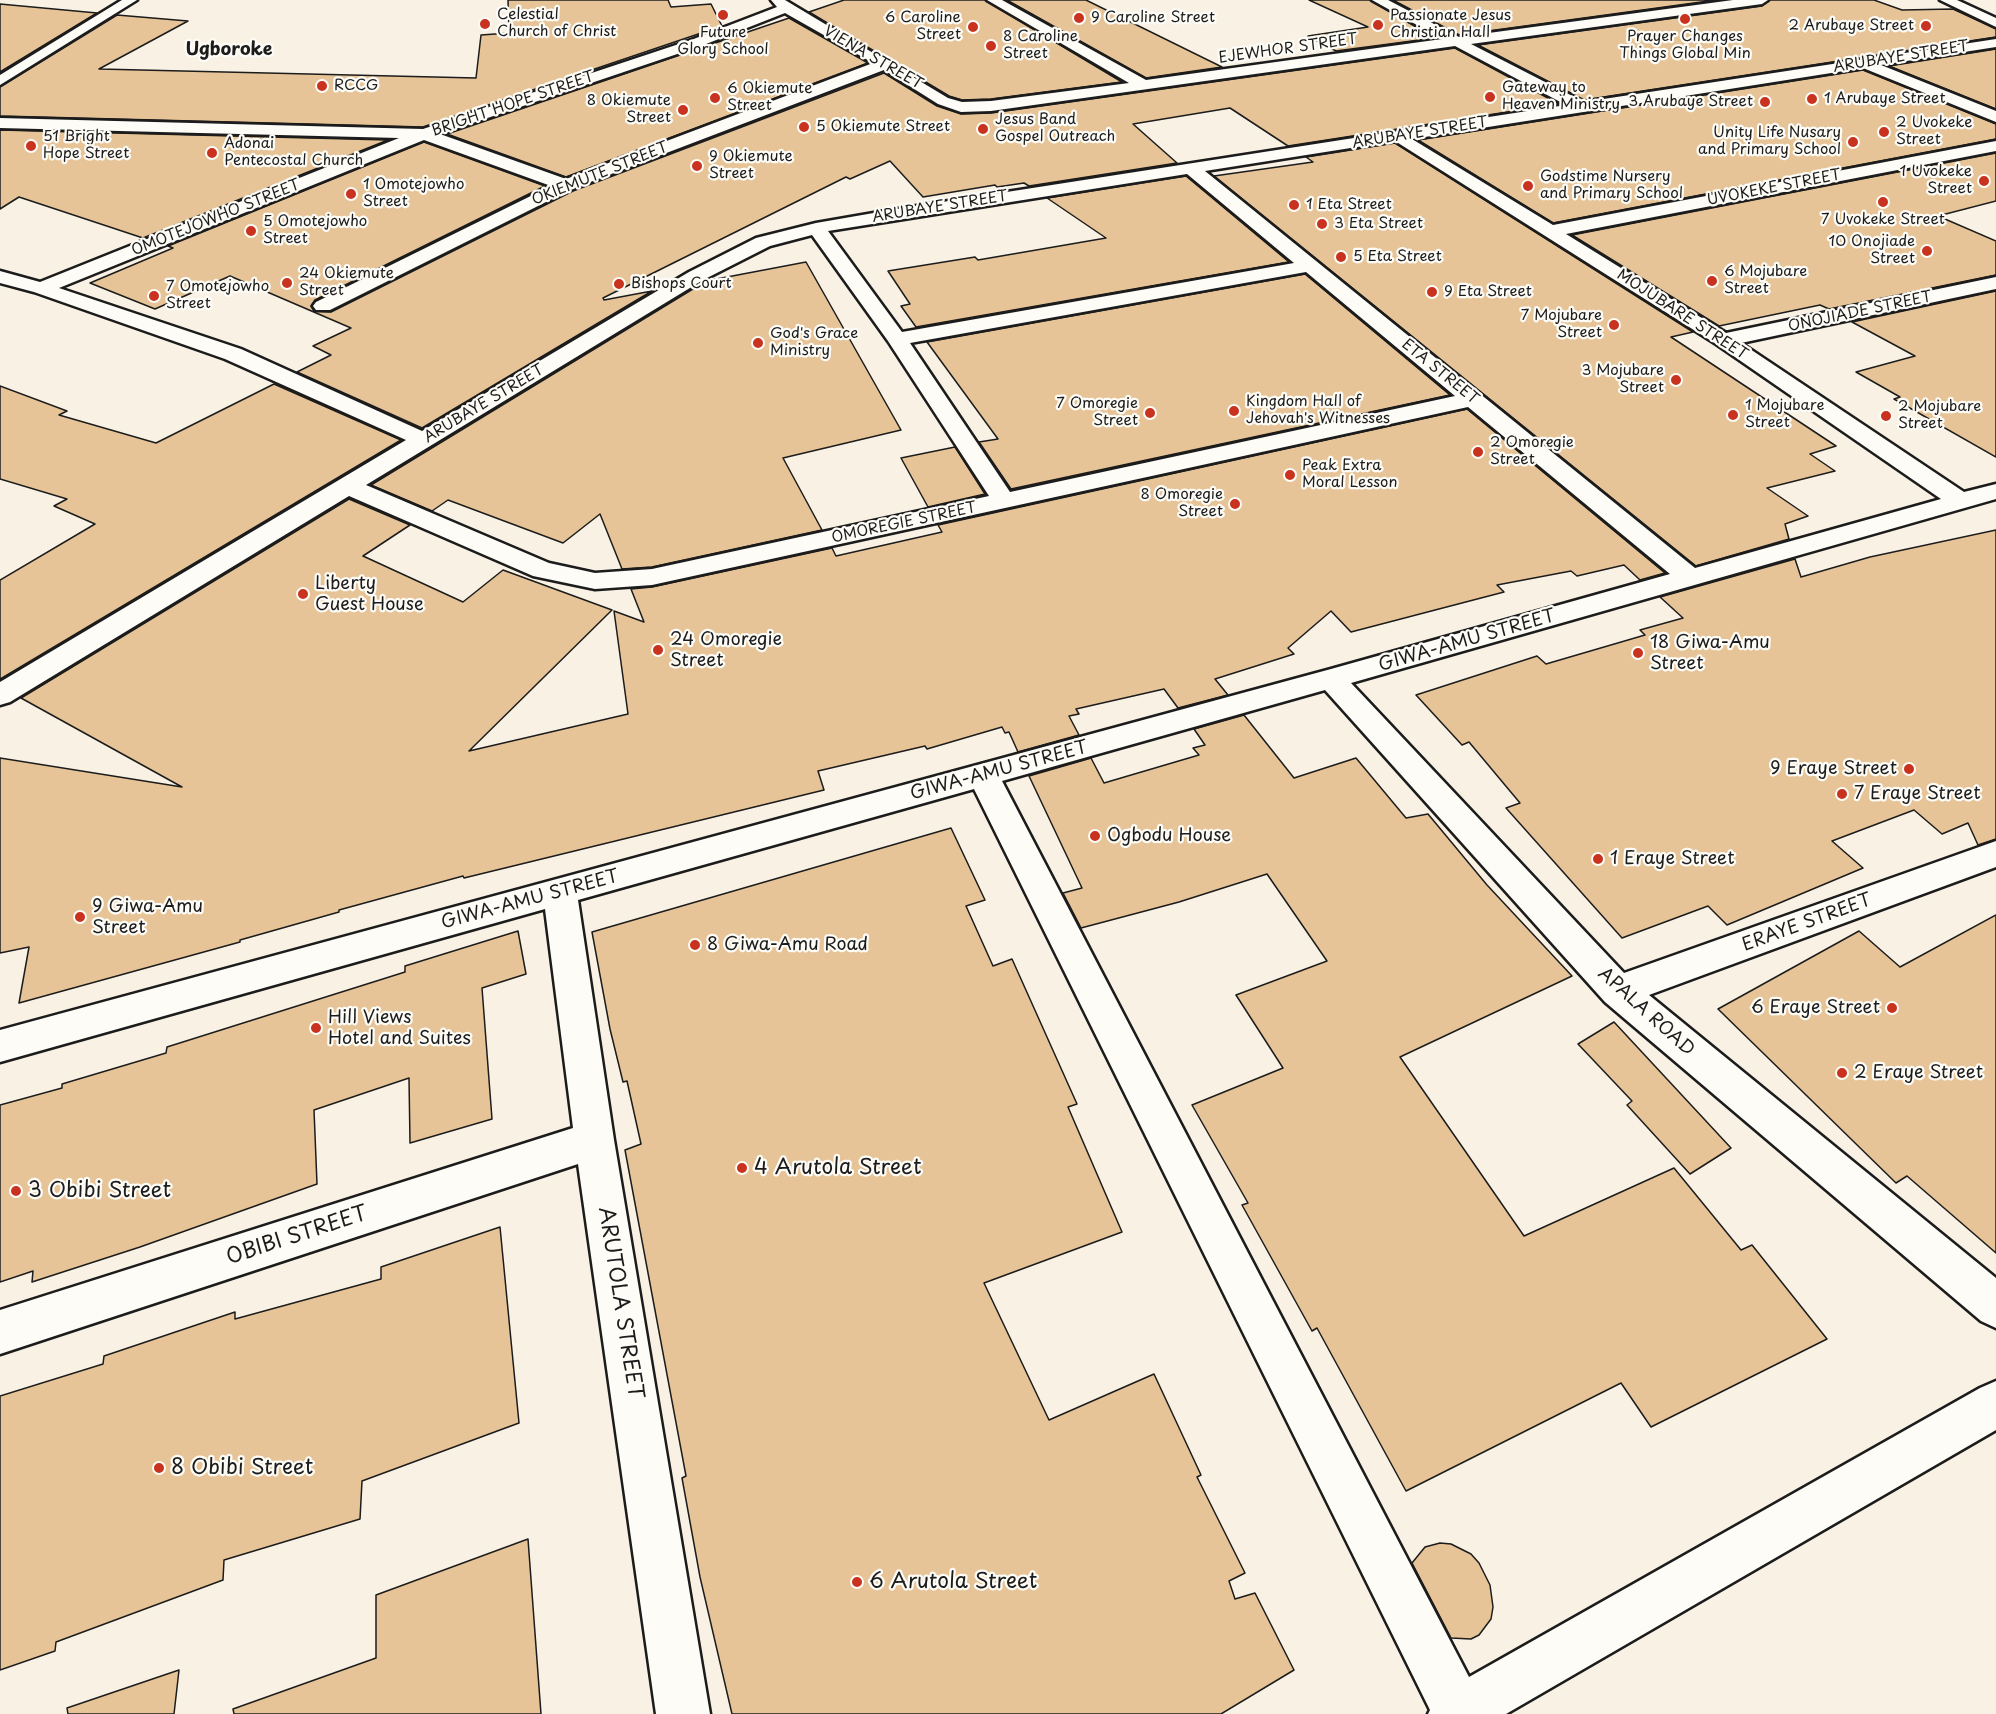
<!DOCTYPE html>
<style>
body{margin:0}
canvas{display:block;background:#f8f1e4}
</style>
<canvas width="1996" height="1714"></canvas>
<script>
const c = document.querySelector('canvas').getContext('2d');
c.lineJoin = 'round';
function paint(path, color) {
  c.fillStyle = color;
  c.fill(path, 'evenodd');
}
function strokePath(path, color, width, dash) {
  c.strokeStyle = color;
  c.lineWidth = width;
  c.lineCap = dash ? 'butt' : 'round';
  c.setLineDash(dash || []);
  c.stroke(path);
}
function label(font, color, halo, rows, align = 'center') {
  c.font = font + ' "Playpen Sans",sans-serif';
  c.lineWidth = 4.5;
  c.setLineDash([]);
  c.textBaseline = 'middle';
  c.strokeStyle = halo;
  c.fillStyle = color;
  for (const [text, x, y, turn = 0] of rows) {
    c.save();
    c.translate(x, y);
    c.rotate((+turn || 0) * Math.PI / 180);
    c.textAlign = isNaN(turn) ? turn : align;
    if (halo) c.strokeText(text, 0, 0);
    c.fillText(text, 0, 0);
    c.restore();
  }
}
const building = new Path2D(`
 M508,0H668L671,7L711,4L722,26L423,127L0,116V87L117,15L188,21L99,69L476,78L481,35L509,33Z
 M844,0H985L1122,82L991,99L962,100L949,96L809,12Z
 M1007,0H1086L1222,67L1146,78Z
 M1309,0H1370L1435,38L1336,51L1308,36L1368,27Z
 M1393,0H1716L1459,35Z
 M1770,0H1874L1902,10L1953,9L1996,29V37L1584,100L1478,45L1762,6Z
 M0,4L97,13L0,72Z
 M789,18L868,63L566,177L447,134Z
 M1455,48L1559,104L1288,146L1230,108L1133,124L1177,163L1029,186L1024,183L997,187L995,185L923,197L890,161L850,179L846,177L603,298L604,300L652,291L422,428L297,372L331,355L313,346L351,328L230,276L155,309L90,283L173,248L168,246L424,142L545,186L315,300L311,306L314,311L331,312L573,191L884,73L937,106L961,114L991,113Z
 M1996,49V109L1889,66Z
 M1863,70L1996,124V139L1553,223L1418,140Z
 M0,130L388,140L143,238L19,197L0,209Z
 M1395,143L1693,332L1671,337L1836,446L1810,454L1835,471L1767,488L1808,516L1785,524L1789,539L1696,566L1214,176L1313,162L1306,157Z
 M1996,153V201L1938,216L1996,241V275L1829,309L1820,305L1719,326L1572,235Z
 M1186,176L1289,262L916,327L901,306L910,304L888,271L975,257L978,260L1106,238L1047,198Z
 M806,262L901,430L783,458L822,530L652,567L622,569L600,514L563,543L448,500L432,511L371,485L706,281Z
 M1305,274L1450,395L1011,489L979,442L998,439L927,342Z
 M1996,291V457L1894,399L1900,397L1856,372L1915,356L1852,322Z
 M274,384L401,440L0,679V580L95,524L54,506L67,499L0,479V386L67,411L59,415L156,443Z
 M1467,409L1665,573L1640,580L1624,565L1577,576L1571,571L1497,585L1504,592L1351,632L1331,611L1288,648L1294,654L1215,679L1228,695L1178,708L1164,689L1076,709L1079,714L1069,716L1079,735L1018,752L1009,732L1005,733L1002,727L927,749L925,746L818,771L824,790L464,878L463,876L339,910V912L240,940V942L19,1003L29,947L0,953V758L182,787L21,698L349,499L410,525L363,556L463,602L503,570L612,610L469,751L628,714L614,611L644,622L631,589L652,587L832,548L836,556L942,532L938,525Z
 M955,447L985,494L928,507L901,458Z
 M1996,530V839L1978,845L1968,823L1942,834L1914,810L1832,841L1863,868L1727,925L1708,906L1622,938L1506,808L1520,803L1469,742L1462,745L1416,695L1537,656L1546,664L1645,635L1640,630L1683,618L1660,597L1795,559L1801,577L1870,557Z
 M1244,715L1294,778L1356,758L1406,818L1428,814L1487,885L1572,976L1400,1057L1524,1236L1674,1168L1741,1250L1752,1245L1827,1339L1651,1427L1621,1383L1406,1491L1317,1328L1312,1331L1242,1205L1248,1203L1192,1105L1283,1068L1236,995L1327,961L1267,874L1179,902L1081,928L1063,893L1082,888L1029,776L1091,758L1104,783L1199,755L1193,748L1205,745L1194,729Z
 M951,828L985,900L966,906L993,966L1012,959L1077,1104L1068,1107L1122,1232L984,1283L1049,1420L1154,1374L1201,1475L1197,1477L1245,1573L1229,1581L1235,1599L1255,1593L1294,1670L1221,1714H732L700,1577L682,1478L686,1476L625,1150L641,1144L627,1081L623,1082L610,1029L592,932Z
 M1996,915V1253L1907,1176L1896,1183L1718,1009L1859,931L1900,967Z
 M518,931L526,974L482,988L492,1119L410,1143L409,1078L314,1110L317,1184L140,1247L32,1282L33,1271L0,1282V1105L62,1088V1084L166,1053L167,1047L405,972V966Z
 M1614,1022L1731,1148L1690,1174L1627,1105L1632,1101L1578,1044Z
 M500,1227L519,1423L362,1481L360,1519L224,1560L223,1580L56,1642L55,1651L0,1670V1396L103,1364L104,1356L235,1312V1319L381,1279V1267Z
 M528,1539L541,1714H234L233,1709L376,1658V1595Z
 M1440,1543L1451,1544L1471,1554L1479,1563L1490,1585L1493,1607L1491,1619L1479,1635L1471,1639L1451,1638L1412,1563L1425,1547Z
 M179,1670L174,1714H68L67,1708Z`);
paint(building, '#e6c497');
strokePath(building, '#1c1c1c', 1.5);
const street = new Path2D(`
 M771,0H785L948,98L962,102L991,101L1129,83L987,0H1002L1146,80L1442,39L1372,0H1388L1459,37L1733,0H1768L1762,4L1471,44L1584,102L1996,39V47L1881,65L1996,111V122L1863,68L1412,139L1553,225L1996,141V151L1566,234L1726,333L1996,277V289L1741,343L1964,492L1996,484V499L1351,683L1624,973L1996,841V867L1649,995L1996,1278V1328L1981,1321L1605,1002L1325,690L1002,781L1469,1677L1980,1388L1996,1381V1430L1506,1714H1428L1430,1710L974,789L578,900L614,1140L710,1714H656L578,1164L0,1354V1310L573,1128L545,909L0,1062V1030L1331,669L1670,574L1468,407L652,585L595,589L533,576L349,496L10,702L0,705V682L406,440L225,359L34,292L0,283V271L40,282L399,138L0,128V118L423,129L691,40L777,7ZM785,13L873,63L566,179L440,134L701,46ZM1455,46L1566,105L891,210L816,223L756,238L689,272L422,431L241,349L59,288L424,140L551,186L316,302L313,306L316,310H330L572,189L884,70L938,104L961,112L991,111ZM1395,141L1716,344L1941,499L1695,568L1205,171ZM1187,174L1294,263L902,332L828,231ZM812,235L888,341L989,496L652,569L595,573L549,563L366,485L703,280L770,246ZM1306,272L1455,396L1010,492L910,343Z`);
const secondary = new Path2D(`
 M122,0H137L0,85V75Z
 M1940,0H1957L1996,18V27Z`);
strokePath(street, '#1c1c1c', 5);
strokePath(secondary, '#1c1c1c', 5);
paint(street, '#fdfcf7');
paint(secondary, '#fdfcf7');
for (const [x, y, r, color] of [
 [723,15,6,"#c8321e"],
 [1079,18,6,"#c8321e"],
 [1685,19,6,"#c8321e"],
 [485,24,6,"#c8321e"],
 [1378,25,6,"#c8321e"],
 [1926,26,6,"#c8321e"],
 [973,27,6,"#c8321e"],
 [991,46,6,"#c8321e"],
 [322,86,6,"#c8321e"],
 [1490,97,6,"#c8321e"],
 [715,98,6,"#c8321e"],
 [1812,99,6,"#c8321e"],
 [1765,102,6,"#c8321e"],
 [683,110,6,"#c8321e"],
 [804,127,6,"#c8321e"],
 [983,129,6,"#c8321e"],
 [1884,132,6,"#c8321e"],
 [1853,142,6,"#c8321e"],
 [31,146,6,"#c8321e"],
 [212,153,6,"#c8321e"],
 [697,166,6,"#c8321e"],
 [1984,181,6,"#c8321e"],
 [1528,186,6,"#c8321e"],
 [351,194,6,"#c8321e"],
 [1883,202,6,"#c8321e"],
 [1294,205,6,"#c8321e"],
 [1322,224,6,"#c8321e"],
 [251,231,6,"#c8321e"],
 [1927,251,6,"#c8321e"],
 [1341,257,6,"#c8321e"],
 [1712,281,6,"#c8321e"],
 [287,283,6,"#c8321e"],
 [619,284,6,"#c8321e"],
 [1432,292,6,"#c8321e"],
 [154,296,6,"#c8321e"],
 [1614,325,6,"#c8321e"],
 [758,343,6,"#c8321e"],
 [1676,380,6,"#c8321e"],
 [1234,411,6,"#c8321e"],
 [1150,413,6,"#c8321e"],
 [1733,415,6,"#c8321e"],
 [1886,416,6,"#c8321e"],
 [1478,452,6,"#c8321e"],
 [1290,475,6,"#c8321e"],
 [1235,504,6,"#c8321e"],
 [303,594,6,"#c8321e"],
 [658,650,6,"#c8321e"],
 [1638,653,6,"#c8321e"],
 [1909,769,6,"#c8321e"],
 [1842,794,6,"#c8321e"],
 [1095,836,6,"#c8321e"],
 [1598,859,6,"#c8321e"],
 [80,917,6,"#c8321e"],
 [695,945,6,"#c8321e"],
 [1892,1008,6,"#c8321e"],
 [316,1028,6,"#c8321e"],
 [1842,1073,6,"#c8321e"],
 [742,1168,6,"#c8321e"],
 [16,1191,6,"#c8321e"],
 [159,1468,6,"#c8321e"],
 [857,1582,6,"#c8321e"]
]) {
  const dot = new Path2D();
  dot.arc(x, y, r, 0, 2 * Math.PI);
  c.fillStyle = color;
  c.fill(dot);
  strokePath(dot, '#fdfcf7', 2);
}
label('15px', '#1c1c1c', '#fdfcf7', [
 ["Celestial",497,15],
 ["Church of Christ",497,32],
 ["Passionate Jesus",1390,16],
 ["Christian Hall",1390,33],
 ["6 Caroline",961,18,"right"],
 ["Street",961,35,"right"],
 ["9 Caroline Street",1091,18],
 ["2 Arubaye Street",1914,26,"right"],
 ["Future",723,33,"center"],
 ["Glory School",723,50,"center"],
 ["8 Caroline",1003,37],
 ["Street",1003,54],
 ["Prayer Changes",1685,37,"center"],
 ["Things Global Min",1685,54,"center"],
 ["RCCG",334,86],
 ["Gateway to",1502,88],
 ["Heaven Ministry",1502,105],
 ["6 Okiemute",727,89],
 ["Street",727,106],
 ["1 Arubaye Street",1824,99],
 ["8 Okiemute",671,101,"right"],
 ["Street",671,118,"right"],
 ["3 Arubaye Street",1753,102,"right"],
 ["Jesus Band",995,120],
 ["Gospel Outreach",995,137],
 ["2 Uvokeke",1896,123],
 ["Street",1896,140],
 ["5 Okiemute Street",816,127],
 ["Unity Life Nusary",1841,133,"right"],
 ["and Primary School",1841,150,"right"],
 ["51 Bright",43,137],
 ["Hope Street",43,154],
 ["Adonai",224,144],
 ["Pentecostal Church",224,161],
 ["9 Okiemute",709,157],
 ["Street",709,174],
 ["1 Uvokeke",1972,172,"right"],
 ["Street",1972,189,"right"],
 ["Godstime Nursery",1540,177],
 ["and Primary School",1540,194],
 ["1 Omotejowho",363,185],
 ["Street",363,202],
 ["1 Eta Street",1306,205],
 ["7 Uvokeke Street",1883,220,"center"],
 ["5 Omotejowho",263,222],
 ["Street",263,239],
 ["3 Eta Street",1334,224],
 ["10 Onojiade",1915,242,"right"],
 ["Street",1915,259,"right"],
 ["5 Eta Street",1353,257],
 ["6 Mojubare",1724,272],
 ["Street",1724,289],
 ["24 Okiemute",299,274],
 ["Street",299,291],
 ["Bishops Court",631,284],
 ["7 Omotejowho",166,287],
 ["Street",166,304],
 ["9 Eta Street",1444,292],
 ["7 Mojubare",1602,316,"right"],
 ["Street",1602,333,"right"],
 ["God's Grace",770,334],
 ["Ministry",770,351],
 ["3 Mojubare",1664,371,"right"],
 ["Street",1664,388,"right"],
 ["Kingdom Hall of",1246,402],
 ["Jehovah's Witnesses",1246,419],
 ["7 Omoregie",1138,404,"right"],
 ["Street",1138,421,"right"],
 ["1 Mojubare",1745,406],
 ["Street",1745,423],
 ["2 Mojubare",1898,407],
 ["Street",1898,424],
 ["2 Omoregie",1490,443],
 ["Street",1490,460],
 ["Peak Extra",1302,466],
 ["Moral Lesson",1302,483],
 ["8 Omoregie",1223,495,"right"],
 ["Street",1223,512,"right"]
], 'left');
label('15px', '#1c1c1c', '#fdfcf7', [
 ["EJEWHOR STREET",1288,49,-8],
 ["ARUBAYE STREET",1901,57,-9],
 ["VIENA STREET",873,58,30],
 ["BRIGHT HOPE STREET",513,104,-19],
 ["ARUBAYE STREET",1420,133,-9],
 ["OKIEMUTE STREET",600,174,-22],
 ["UVOKEKE STREET",1774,188,-11],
 ["ARUBAYE STREET",940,207,-9],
 ["OMOTEJOWHO STREET",216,218,-22],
 ["ONOJIADE STREET",1860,312,-12],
 ["MOJUBARE STREET",1682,315,33],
 ["ETA STREET",1440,372,39],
 ["ARUBAYE STREET",484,404,-31],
 ["OMOREGIE STREET",904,523,-12]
]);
label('bold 18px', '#1c1c1c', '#fdfcf7', [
 ["Ugboroke",229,50]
]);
label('18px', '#1c1c1c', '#fdfcf7', [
 ["Liberty",315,584],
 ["Guest House",315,605],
 ["24 Omoregie",670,640],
 ["Street",670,661],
 ["18 Giwa-Amu",1650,643],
 ["Street",1650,664],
 ["9 Eraye Street",1897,769,"right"],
 ["7 Eraye Street",1854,794],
 ["Ogbodu House",1107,836],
 ["1 Eraye Street",1610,859],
 ["9 Giwa-Amu",92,907],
 ["Street",92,928],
 ["8 Giwa-Amu Road",707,945],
 ["6 Eraye Street",1880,1008,"right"],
 ["Hill Views",328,1018],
 ["Hotel and Suites",328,1039],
 ["2 Eraye Street",1854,1073]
], 'left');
label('18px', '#1c1c1c', '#fdfcf7', [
 ["GIWA-AMU STREET",1467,641,-16],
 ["GIWA-AMU STREET",999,771,-15],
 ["GIWA-AMU STREET",530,900,-15],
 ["ERAYE STREET",1807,923,-20],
 ["APALA ROAD",1646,1012,42]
]);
label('21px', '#1c1c1c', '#fdfcf7', [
 ["4 Arutola Street",754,1168],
 ["3 Obibi Street",28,1191],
 ["8 Obibi Street",171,1468],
 ["6 Arutola Street",869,1582]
], 'left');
label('21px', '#1c1c1c', '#fdfcf7', [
 ["OBIBI STREET",297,1236,-18],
 ["ARUTOLA STREET",620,1303,81]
]);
</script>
